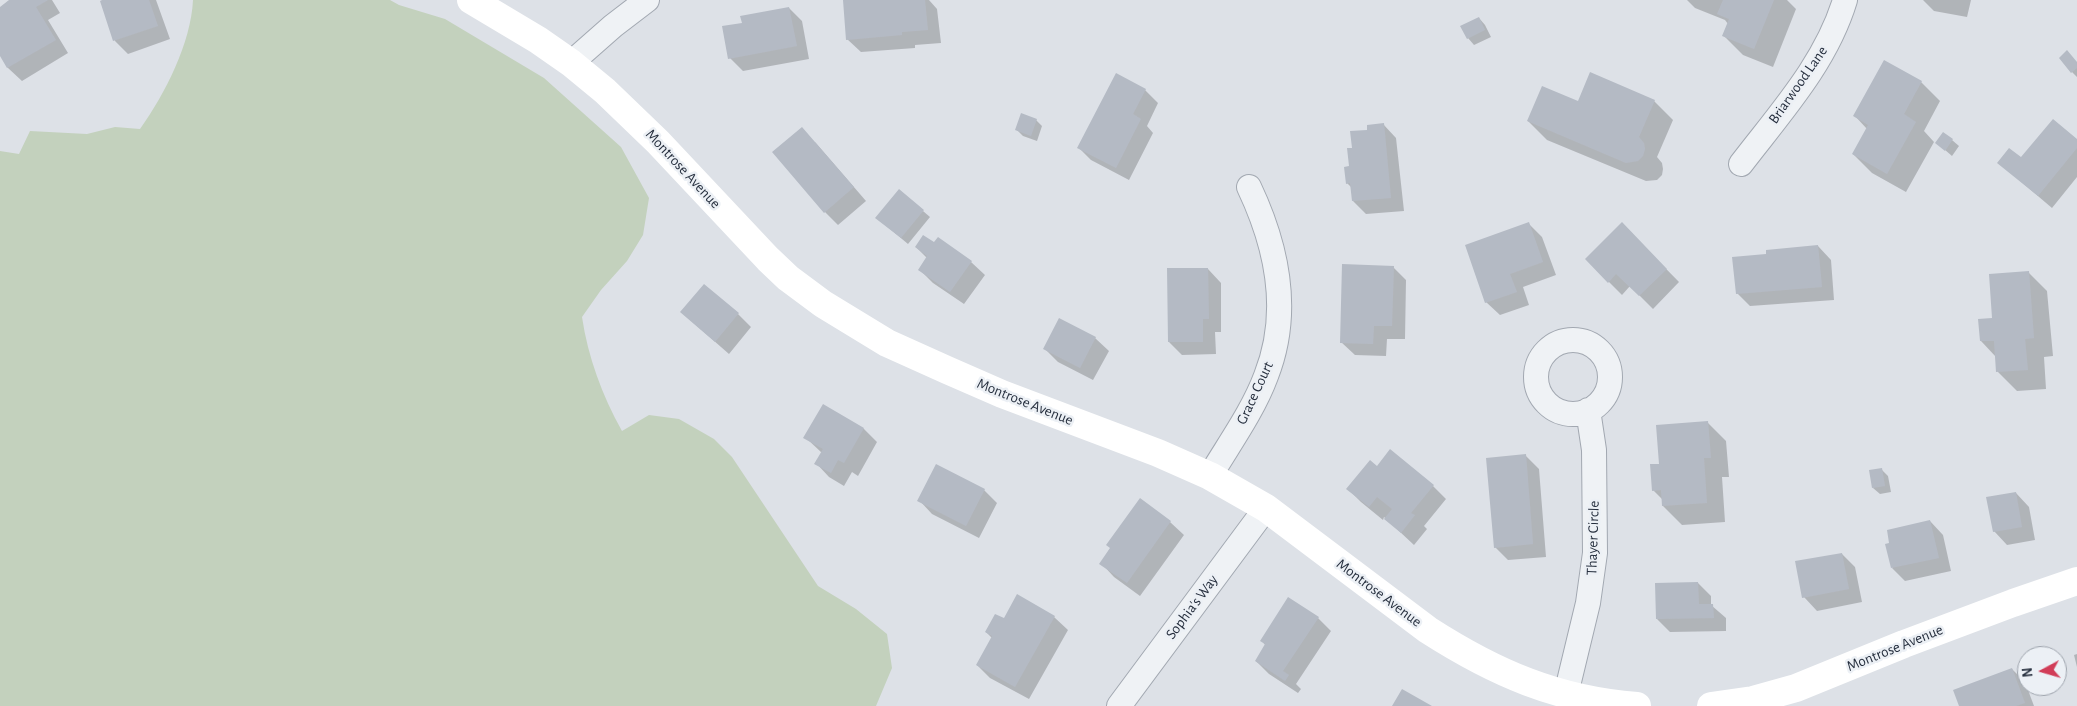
<!DOCTYPE html>
<style>
body{margin:0}
#map{position:relative;width:2077px;height:706px;overflow:hidden;background:#dde1e7;font-family:"Alegreya Sans",sans-serif}
canvas{display:block}
.north{position:absolute;left:2017px;top:646px;width:50px;height:50px;box-sizing:border-box;background:#ecf0f5;border:1px solid #9da3ac;border-radius:50%;rotate:264deg;font-size:14px;font-weight:700;line-height:20px;text-align:center;color:#262f3e}
.north::after{content:'';display:block;margin:auto;width:18px;height:22px;background:#d13c57;clip-path:polygon(50% 0,100% 100%,50% 72%,0 100%)}
</style>
<div id="map">
<canvas width="2077" height="706"></canvas>
<div class="north">N</div>
</div>
<script>
const c = document.querySelector('canvas').getContext('2d');
c.lineJoin = 'round';
function paint(path, color) {
  c.fillStyle = color;
  c.fill(path, 'evenodd');
}
function strokePath(path, color, width, dash) {
  c.strokeStyle = color;
  c.lineWidth = width;
  c.lineCap = dash ? 'butt' : 'round';
  c.setLineDash(dash || []);
  c.stroke(path);
}
function label(font, color, halo, rows, align = 'center') {
  c.font = font + ' "Alegreya Sans",sans-serif';
  c.lineWidth = 5;
  c.setLineDash([]);
  c.textBaseline = 'middle';
  c.strokeStyle = halo;
  c.fillStyle = color;
  for (const [text, x, y, turn = 0] of rows) {
    c.save();
    c.translate(x, y);
    c.rotate((+turn || 0) * Math.PI / 180);
    c.textAlign = isNaN(turn) ? turn : align;
    if (halo) c.strokeText(text, 0, 0);
    c.fillText(text, 0, 0);
    c.restore();
  }
}
paint(new Path2D(`
 M193,0H390L399,5L445,19L544,78L621,147L649,198L643,235L627,261L601,290L582,317C588,357 602,395 622,431L649,415L679,419L714,439L732,457L818,586L856,609L887,634L892,668L876,706H0V151L19,154L30,131L87,134L115,127L140,129C165,94 191,43 193,0Z`), '#c3d1bd');
paint(new Path2D(`
 M10,0H52L60,13L48,20L68,53L22,81L8,68L0,54V8Z
 M106,0H156L170,39L128,54L115,41L101,2Z
 M844,0H929L937,9L941,43L915,45V48L861,52L847,39Z
 M1687,0H1787L1796,9L1773,67L1743,55L1724,36L1728,24L1725,20L1695,8Z
 M1923,0H1971L1967,17L1934,11Z
 M789,8L802,21L809,59L743,71L730,58L743,24Z
 M1479,18L1485,25L1491,37L1474,45L1468,38Z
 M2060,58L2077,63V77L2072,72Z
 M1885,62L1921,82L1940,101L1924,131L1934,142L1906,192L1872,173L1853,154L1867,129L1855,116Z
 M1145,90L1158,103L1147,126L1153,133L1129,180L1091,160L1078,147Z
 M1654,101L1673,120L1657,157L1662,163L1663,169L1662,175L1657,180L1646,181L1547,140L1528,121L1579,103Z
 M1036,120L1042,126L1037,141L1023,136L1017,130Z
 M1383,124L1396,138L1404,211L1366,214L1353,201L1352,188L1347,183L1350,167L1354,149L1369,131Z
 M1952,140L1959,146L1952,156L1937,143Z
 M2077,141V177L2052,208L1999,163L2022,159Z
 M815,142L866,201L838,225L825,212Z
 M923,211L930,217L908,244L884,224Z
 M1529,224L1542,237L1556,275L1523,287L1529,305L1500,315L1486,302Z
 M1622,224L1679,282L1653,309L1630,286L1622,295L1586,259Z
 M1818,246L1831,260L1834,300L1750,306L1737,293L1768,255Z
 M916,247L971,262L985,275L964,304L933,283L920,270L927,258Z
 M1393,267L1406,280L1405,339H1387L1386,356L1355,355L1341,342Z
 M1208,269L1221,283V332H1215L1216,354L1182,355L1169,342Z
 M2028,272L2047,291L2053,356L2044,357L2046,389L2017,391L1998,372L1996,357L1981,341L1993,319Z
 M681,312L738,314L751,327L729,354Z
 M1095,338L1109,351L1093,380L1058,362L1045,349Z
 M823,406L864,429L877,442L858,476L852,472L844,486L829,477L816,463L822,453L805,437Z
 M1708,423L1726,441L1729,477H1722L1725,522L1682,525L1663,506V500L1653,490L1660,465Z
 M1525,455L1539,469L1546,557L1508,560L1495,547Z
 M1882,470L1888,476L1891,492L1880,494L1873,488Z
 M1433,486L1446,499L1424,526L1427,529L1414,545L1384,517L1383,520L1361,502L1348,489Z
 M984,490L997,503L979,538L932,514L919,500Z
 M2016,493L2029,507L2035,540L2007,545L1994,531Z
 M1140,500L1170,522L1184,535L1140,596L1114,577L1101,563Z
 M1930,521L1943,535L1951,571L1905,581L1892,568Z
 M1842,554L1855,567L1862,602L1817,611L1804,597Z
 M1698,583L1711,596V605L1726,618V631L1670,632L1657,619Z
 M1054,617L1068,630L1029,699L990,678L977,665L992,638L986,632L1004,620Z
 M1318,618L1331,631L1296,684L1301,689L1298,693L1269,674L1256,661L1266,646L1261,640Z
 M2077,654V667L2074,655Z
 M2012,669L2025,682L2034,706H1960Z`), '#0003');
paint(new Path2D(`
 M9,0H48L36,7L56,40L7,68L0,56V7Z
 M102,0H149L158,26L113,41L100,1Z
 M843,0H925L928,30L902,32V35L846,40Z
 M1723,0H1774L1754,49L1722,36L1729,19L1717,14Z
 M789,7L797,46L728,59L722,26L742,23L740,16Z
 M1479,17L1485,30L1467,39L1460,26Z
 M2067,50L2077,62V68L2071,73L2059,58Z
 M1884,60L1922,81L1904,114L1916,122L1887,174L1852,154L1868,125L1853,116Z
 M1590,72L1655,100L1639,137L1644,143L1645,149L1643,156L1638,161L1626,163L1527,121L1542,86L1578,101Z
 M1116,73L1146,89L1133,114L1141,119L1116,168L1077,148Z
 M1021,113L1037,119L1031,136L1015,130Z
 M2053,119L2077,139V148L2038,196L1997,163L2009,148L2021,157Z
 M1384,123L1391,198L1352,201L1350,183L1346,184L1344,167L1349,166L1347,148H1352L1350,131L1367,130V125Z
 M802,127L854,187L824,213L772,152Z
 M1943,132L1953,139L1945,151L1935,143Z
 M899,189L924,210L901,238L875,218Z
 M1529,222L1543,262L1510,274L1517,292L1485,303L1465,245Z
 M1622,222L1667,269L1639,296L1616,274L1608,283L1585,259Z
 M923,235L934,242L938,237L972,261L950,292L918,270L927,256L915,247Z
 M1818,245L1822,287L1736,294L1732,257L1766,254V250Z
 M1342,264L1394,266L1392,326H1374L1373,344L1340,343Z
 M1167,268H1208L1209,319H1203V342H1168Z
 M2029,271L2034,338L2025,339L2028,370L1996,372L1994,341H1980L1978,319L1992,318L1989,274Z
 M704,284L739,313L715,342L680,312Z
 M1059,318L1096,337L1080,368L1043,349Z
 M823,404L864,428L844,463L838,460L831,473L814,464L823,449L803,438Z
 M1708,421L1711,458H1704L1707,503L1662,506L1661,490L1652,491L1650,464H1659L1656,425Z
 M1390,449L1434,485L1411,513L1415,515L1401,533L1384,519L1392,509L1377,497L1369,507L1346,489L1370,460L1377,466Z
 M1526,454L1533,544L1494,548L1486,458Z
 M936,464L985,489L966,526L917,501Z
 M1882,468L1885,486L1872,488L1869,470Z
 M2016,492L2022,527L1993,532L1986,497Z
 M1140,498L1171,521L1127,583L1099,564L1110,548L1106,545Z
 M1930,520L1939,558L1891,568L1885,544L1889,543L1887,530Z
 M1842,553L1849,589L1802,598L1795,561Z
 M1698,582L1699,604H1713L1714,618L1656,619L1655,583Z
 M1017,594L1055,616L1015,687L976,665L992,636L985,632L995,614L1004,618Z
 M1288,597L1319,617L1283,671L1289,675L1285,681L1255,661L1265,644L1260,641Z
 M2012,668L2025,703L2016,706H1959L1953,690Z
 M1402,689L1432,706H1392Z`), '#b4bac4');
const minor = new Path2D(`
 M571,63L613,26L647,0
 M1741,164C1780,113 1826,63 1845,0
 M1536 377a37 37 0 1 1 74 0a37 37 0 1 1-74 0Z
 M1210,476C1229,444 1253,411 1266,376C1291,313 1277,246 1249,187
 M1566,694L1588,603L1595,553L1594,450L1588,410
 M1119,706L1266,508`);
strokePath(minor, '#a2a8b1', 26);
strokePath(minor, '#eff2f5', 24);
strokePath(new Path2D(`
 M471,0L538,40L571,63L605,91L658,142L768,259L788,278L823,304L887,343L947,370L1002,394L1158,453L1210,476L1266,508L1428,630C1495,673 1557,700 1637,706
 M1711,706L1753,700L1796,688L1904,644L2013,603L2077,581`), '#fff', 28);
label('15px', '#262f3e', '#ecf0f5', [
 ["Briarwood Lane",1798,85,-55],
 ["Montrose Avenue",683,169,47],
 ["Grace Court",1255,393,-65],
 ["Montrose Avenue",1025,402,22],
 ["Thayer Circle",1593,538,-88],
 ["Montrose Avenue",1379,593,37],
 ["Sophia's Way",1192,607,-53],
 ["Montrose Avenue",1895,648,-22]
]);
</script>
